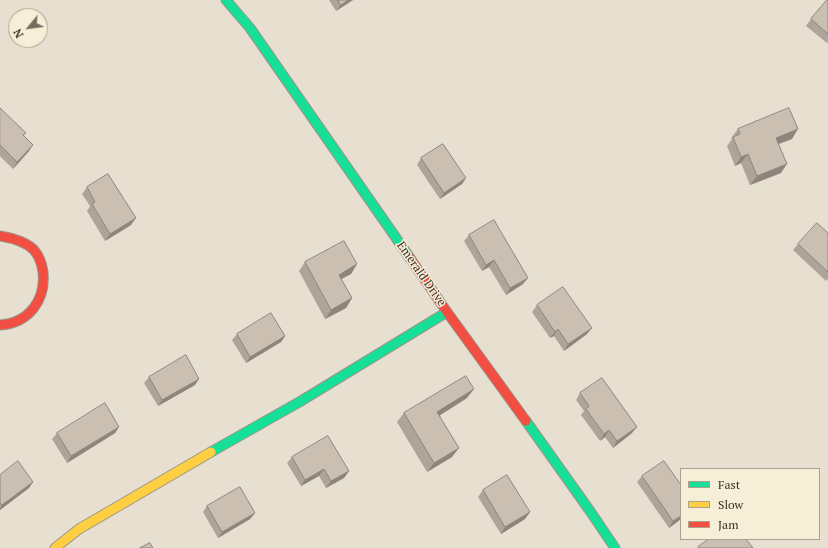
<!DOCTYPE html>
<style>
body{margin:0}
#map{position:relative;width:828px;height:548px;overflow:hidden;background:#e7e0d1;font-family:"PT Serif",serif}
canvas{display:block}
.legend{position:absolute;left:680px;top:468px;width:140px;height:72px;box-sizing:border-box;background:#f7eed8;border:1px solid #ada18e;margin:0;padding:5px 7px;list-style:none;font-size:12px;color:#3d2e20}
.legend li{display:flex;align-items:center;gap:8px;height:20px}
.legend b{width:20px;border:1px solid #ada18e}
.north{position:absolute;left:8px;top:8px;width:40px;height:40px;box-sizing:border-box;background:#f7eed8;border:1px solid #ada18e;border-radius:50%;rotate:241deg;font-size:11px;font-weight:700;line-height:16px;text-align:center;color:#3d2e20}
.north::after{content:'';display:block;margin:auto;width:14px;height:18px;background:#786c5e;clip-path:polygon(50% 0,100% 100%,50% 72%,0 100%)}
</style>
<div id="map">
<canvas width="828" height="548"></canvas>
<ul class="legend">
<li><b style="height:5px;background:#16e098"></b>Fast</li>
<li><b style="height:5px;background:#ffcf43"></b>Slow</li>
<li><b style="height:5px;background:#f24e42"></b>Jam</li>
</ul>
<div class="north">N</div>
</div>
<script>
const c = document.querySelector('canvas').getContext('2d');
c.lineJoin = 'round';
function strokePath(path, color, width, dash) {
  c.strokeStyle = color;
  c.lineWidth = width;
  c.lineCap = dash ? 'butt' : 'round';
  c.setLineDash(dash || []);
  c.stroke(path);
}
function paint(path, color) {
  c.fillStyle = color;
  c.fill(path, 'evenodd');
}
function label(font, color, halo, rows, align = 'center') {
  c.font = font + ' "PT Serif",serif';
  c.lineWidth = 3;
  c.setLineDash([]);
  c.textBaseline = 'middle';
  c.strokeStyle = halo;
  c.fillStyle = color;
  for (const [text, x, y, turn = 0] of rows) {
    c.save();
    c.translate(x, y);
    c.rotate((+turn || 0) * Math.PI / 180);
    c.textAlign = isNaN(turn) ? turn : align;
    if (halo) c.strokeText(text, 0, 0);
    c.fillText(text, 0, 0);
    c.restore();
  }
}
const fast = new Path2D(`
 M226,0L250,28L410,258
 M526,421L590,511L615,548
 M211,452L301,401L447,312`);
const slow = new Path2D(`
 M55,548L79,529L211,452`);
const jam = new Path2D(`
 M0,236C12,238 25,241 34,250C39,256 42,264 43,272C46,300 29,323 0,325
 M410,258L447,312L526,421`);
strokePath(fast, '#9c958a', 11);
strokePath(slow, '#9c958a', 11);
strokePath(jam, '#9c958a', 11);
strokePath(fast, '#16e098', 9);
strokePath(slow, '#ffcf43', 9);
strokePath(jam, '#f24e42', 9);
paint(new Path2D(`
 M329,0H353L336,11Z
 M828,0V42L827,43L806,26L811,19Z
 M0,108L24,136L29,151L13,169L0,156Z
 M738,129L792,139L779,144L781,173L750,185L741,163L735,166L727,146L732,139L731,138Z
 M421,158L466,178L462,184L440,199L417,165Z
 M87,187L131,225L105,241L87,211L90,206L82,194Z
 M828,233V279L826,281L793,250L798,244Z
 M469,235L523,284L506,295L489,267L482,271L464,241Z
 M305,262L357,264L351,274L341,279L352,298L346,308L325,319L299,271Z
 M537,305L587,334L564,351L554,336L550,338L532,312Z
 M237,334L285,336L281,342L246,363L232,340Z
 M149,377L195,385L158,406L144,383Z
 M580,393L632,433L613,448L605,437L600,441L581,415L584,411L576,400Z
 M467,398L440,415L452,457L427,472L397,422L404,413Z
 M119,427L115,433L67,463L52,439L57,433Z
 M292,457L349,471L344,478L326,488L319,476L301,486L287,463Z
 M0,475L33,482L29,488L0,510Z
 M642,476L681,519L669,528L637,482Z
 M483,490L530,512L525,519L501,534L478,497Z
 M207,506L255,513L250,519L218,538L203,512Z`), '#afa499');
paint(new Path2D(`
 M348,0H353L336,11L341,5Z
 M798,129L792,139L770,147L776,138Z
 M33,145L29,151L13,169L17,162Z
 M748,154L741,163L735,166L741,157Z
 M787,164L781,173L750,185L757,176Z
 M466,178L462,184L440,199L444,193Z
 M136,218L131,225L105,241L110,234Z
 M494,260L489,267L482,271L486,265Z
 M357,264L351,274L332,284L339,275Z
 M528,278L523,284L506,295L510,288Z
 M352,298L346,308L325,319L331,310Z
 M592,328L587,334L564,351L568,344Z
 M558,329L554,336L550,338L555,332Z
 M285,336L281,342L246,363L250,357Z
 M199,379L195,385L158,406L162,400Z
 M474,389L467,398L431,421L437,412Z
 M119,427L115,433L67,463L71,456Z
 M637,427L632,433L613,448L617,441Z
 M609,430L605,437L600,441L604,434Z
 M459,448L452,457L427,472L434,463Z
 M324,469L319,476L301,486L305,480Z
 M349,471L344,478L326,488L331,481Z
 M33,482L29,488L0,510V508L2,505Z
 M530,512L525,519L501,534L505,527Z
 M255,513L250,519L218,538L222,532Z
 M681,516V519L669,528L673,521Z`), '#8e867d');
const building = new Path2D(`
 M338,0H348L341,5Z
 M827,0H828V34L811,19Z
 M0,108L26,133L23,135L33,145L17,162L0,145Z
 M789,108L798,129L776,138L787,164L757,176L748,154L741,157L733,137L740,134L738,129Z
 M443,144L466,178L444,193L421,158Z
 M108,174L136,218L110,234L92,204L95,202L87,187Z
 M494,220L528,278L510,288L494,260L486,265L469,235Z
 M817,223L828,233V272L798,244Z
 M344,241L357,264L339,275L352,298L331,310L305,262Z
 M563,287L592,328L568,344L558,329L555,332L537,305Z
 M271,313L285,336L250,357L237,334Z
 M186,355L199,379L162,400L149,377Z
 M466,376L474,389L437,412L459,448L434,463L404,413Z
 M602,378L637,427L617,441L609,430L604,434L586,409L589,406L580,393Z
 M105,403L119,427L71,456L57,433Z
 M328,436L349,471L331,481L324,469L305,480L292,457Z
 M18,461L33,482L2,505L0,503V475Z
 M664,461L681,485V516L673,521L642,476Z
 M507,475L530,512L505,527L483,490Z
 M240,487L255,513L222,532L207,506Z
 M709,539H746L753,548H699L698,547Z
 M150,543L153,548H140Z`);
paint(building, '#cbbfb2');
strokePath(building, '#8e867d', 1);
label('12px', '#3d2e20', '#f7eed8', [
 ["Emerald Drive",421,274,55]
]);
</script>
